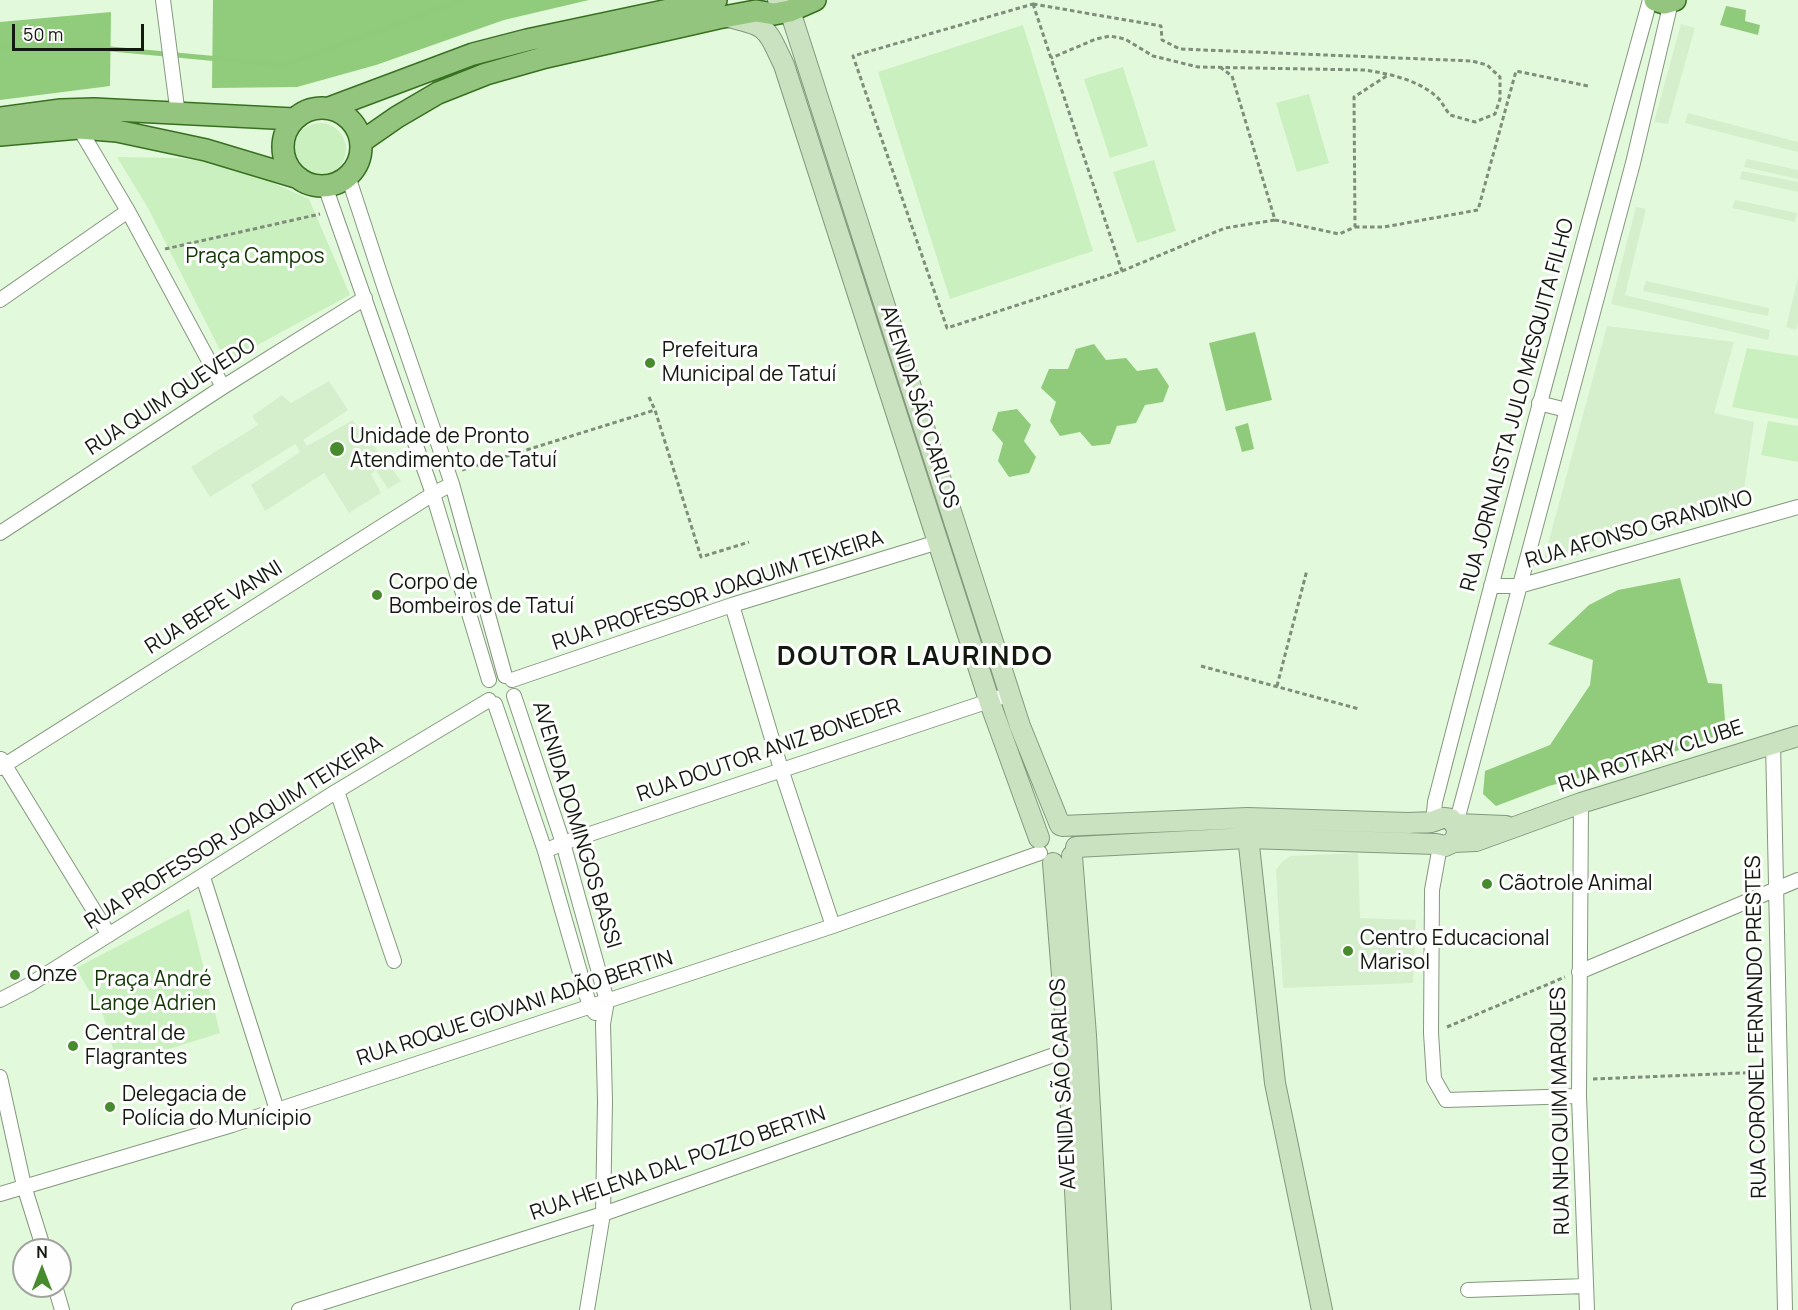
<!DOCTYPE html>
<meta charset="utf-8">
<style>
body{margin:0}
#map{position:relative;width:1798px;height:1310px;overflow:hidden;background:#e3f9dc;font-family:Manrope,sans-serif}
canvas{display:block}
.north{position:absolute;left:12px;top:1238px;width:60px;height:60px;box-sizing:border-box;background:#fefefe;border:2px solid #a0a29e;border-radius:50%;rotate:0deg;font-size:16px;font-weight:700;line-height:24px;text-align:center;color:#12190f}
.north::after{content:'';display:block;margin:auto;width:21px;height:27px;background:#488b2e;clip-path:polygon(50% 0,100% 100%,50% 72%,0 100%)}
.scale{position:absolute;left:12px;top:24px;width:132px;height:27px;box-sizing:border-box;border:3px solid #12190f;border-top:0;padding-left:8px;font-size:18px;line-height:21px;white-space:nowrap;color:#12190f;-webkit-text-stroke:4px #fefefe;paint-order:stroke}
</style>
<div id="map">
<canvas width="1798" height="1310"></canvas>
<div class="north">N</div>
<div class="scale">50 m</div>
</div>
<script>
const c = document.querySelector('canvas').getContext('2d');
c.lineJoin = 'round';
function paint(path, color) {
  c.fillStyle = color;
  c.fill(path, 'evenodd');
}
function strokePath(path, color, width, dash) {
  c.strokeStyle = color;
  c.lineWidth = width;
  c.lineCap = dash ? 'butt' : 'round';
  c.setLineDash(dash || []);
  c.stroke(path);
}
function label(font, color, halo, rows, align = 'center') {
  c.font = font + ' Manrope,sans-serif';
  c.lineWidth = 6;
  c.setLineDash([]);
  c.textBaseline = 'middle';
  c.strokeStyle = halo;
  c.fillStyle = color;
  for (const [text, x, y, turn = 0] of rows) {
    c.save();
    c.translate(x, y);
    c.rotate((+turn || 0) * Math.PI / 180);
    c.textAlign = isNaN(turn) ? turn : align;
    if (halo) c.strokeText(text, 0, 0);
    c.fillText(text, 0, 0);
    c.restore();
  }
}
paint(new Path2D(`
 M1681,24L1695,28L1668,124L1654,122Z
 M1688,113L1798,142V152L1685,123Z
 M1747,159L1798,170V179L1744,167Z
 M1742,171L1798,182V192L1740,179Z
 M1735,200L1797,213L1795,222L1732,208Z
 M1636,207L1646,209L1625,295L1770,330L1768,340L1611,304Z
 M1798,278V323L1796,330L1786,327Z
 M1646,281L1769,308L1768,316L1643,291Z
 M1607,326L1734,342L1714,413L1754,422L1741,509L1542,566Z
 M329,381L348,410L303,440L307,446L353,420L367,442L371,440L380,456L388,454L394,465L391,467L401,481L388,489L376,470L371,474L381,493L349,513L324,473L265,511L251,485L300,452L295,444L210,497L191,467L258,425L252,416L282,395L291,403Z
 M1358,853L1360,918L1416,920L1413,983L1283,988L1276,870L1282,862L1290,856Z`), '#d5efcc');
paint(new Path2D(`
 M1023,25L1093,251L950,299L878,72Z
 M1123,67L1148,146L1110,158L1084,79Z
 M1309,94L1329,163L1297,172L1276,103Z
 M294 149a26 26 0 1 1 52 0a26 26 0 1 1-52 0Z
 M117,157L178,158L233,165L309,199L350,295L226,362L148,208Z
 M1154,160L1176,231L1137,243L1113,172Z
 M1747,348L1798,356V419L1732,407Z
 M1768,421L1798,426V462L1761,455Z
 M189,909L220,1033L118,1065L103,1015L76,968Z`), '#cbf0bf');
paint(new Path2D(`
 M213,0H589L504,20L376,65L297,87L212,88Z
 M111,12L110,86L0,100V22Z
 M1680,578L1708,683L1722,684L1726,732L1666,755L1549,786L1496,806L1483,794L1485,771L1550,745L1590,685L1593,660L1548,644L1589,605L1618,590Z`), '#90cc7b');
paint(new Path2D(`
 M1726,6L1746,10L1745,21L1760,25L1758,35L1720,25Z
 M1255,332L1272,400L1226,411L1209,343Z
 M1094,344L1106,360L1126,358L1137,371L1157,368L1169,386L1163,402L1145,405L1136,423L1117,426L1110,444L1092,446L1080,432L1060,436L1050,421L1056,402L1041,388L1049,369H1068L1076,349Z
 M1017,409L1031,425L1024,441L1036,457L1029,473L1009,477L998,461L1003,443L992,430L998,412Z
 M1248,423L1254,449L1242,452L1235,427Z`), '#8fcb7b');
strokePath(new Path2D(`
 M0,48L68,45L284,65L463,0`), '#8fcb7b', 5);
const street = new Path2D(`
 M163,0L178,115
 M79,128L128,211L223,387
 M348,176L384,286L452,484L505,676
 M325,186L433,494L489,680
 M0,300L128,211
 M1539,403L1566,410
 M0,533L223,387L365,298
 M1491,586H1519L1798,507
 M732,605L781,769L833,926
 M512,680L732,605L938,542
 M514,696L563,843L607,1001L603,1024L605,1101L603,1214L587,1310
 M495,704L545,851L590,1007L595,1013
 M1773,742L1785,1310
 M1,759L109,935
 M0,768L433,494L452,484
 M337,791L394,961
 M1581,803L1579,1096L1587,1310
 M1433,822L1435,802C1504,534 1576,267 1650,0
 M1456,824L1633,163L1671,2
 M1440,846L1432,890L1431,1033L1434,1079L1446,1100L1579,1096
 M545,851L563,843L1010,694
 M203,877L277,1110
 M1579,972L1798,880
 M0,1000L29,985L337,791L489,700
 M0,1077L24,1186L44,1250
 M0,1194L232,1125L833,926L1040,853
 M55,1286L62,1310
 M1468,1290L1586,1286
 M299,1310L603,1214L1068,1050L1076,1051`);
const secondary = new Path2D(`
 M778,0L790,11L1020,726L1060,825
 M728,17C769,26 766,28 784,65L989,700L1039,838
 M1456,824L1506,826
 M1062,826L1247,818L1409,823C1416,822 1424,823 1431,822C1439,820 1442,816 1451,819L1458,830L1454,842L1445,846L1436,844L1247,838L1076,847
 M1247,827L1275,1083L1322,1310
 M1454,842L1476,841L1581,803L1798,736
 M1072,856L1086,1035L1101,1310
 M1053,863L1068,1050L1081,1310`);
const primary = new Path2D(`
 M1655,0L1664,3L1675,0
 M329,108L473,54L527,40L716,0
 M283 147a39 39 0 1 1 78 0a39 39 0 1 1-78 0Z
 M0,118L61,110L94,109L294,119
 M0,135L79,128L117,131L206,150L299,178
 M361,142L397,117L438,93L486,74L546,57L718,18L756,11L774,14L790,11L815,0`);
strokePath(street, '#84987e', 16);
strokePath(secondary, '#84987e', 22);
strokePath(primary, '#387021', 24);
strokePath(new Path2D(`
 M1033,4L1161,26L1162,40L1180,49L1472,61L1487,65L1500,77V99L1495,114L1475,122L1450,115C1446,110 1443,104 1439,99C1420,80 1390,74 1365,70L1198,67L1153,56L1125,39L1110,36L1096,39L1051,58
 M1033,4L1122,271L947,328L853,56Z
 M1220,67L1232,76L1275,220L1339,234L1355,227L1354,97L1388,75
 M1355,227H1384L1478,210L1516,71L1588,86
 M165,249L320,214
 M1122,271L1225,228L1275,220
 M649,397L655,410L701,557L749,542
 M462,470L655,410
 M1201,666L1359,709
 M1277,686L1307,570
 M1447,1027L1565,977
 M1593,1079L1766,1072`), '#7f8e7a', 3, [4.5, 3]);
strokePath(street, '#fff', 14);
strokePath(secondary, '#cae2bf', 20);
strokePath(primary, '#94c57f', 21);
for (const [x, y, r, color] of [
 [650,363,6,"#488b2e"],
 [337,449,8,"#488b2e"],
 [377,595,6,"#488b2e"],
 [1487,884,6,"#488b2e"],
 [1348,951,6,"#488b2e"],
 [15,975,6,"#488b2e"],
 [73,1046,6,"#488b2e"],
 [110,1107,6,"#488b2e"]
]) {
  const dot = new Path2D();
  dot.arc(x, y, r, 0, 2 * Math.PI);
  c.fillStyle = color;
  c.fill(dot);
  strokePath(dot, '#fefefe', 2);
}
label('21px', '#0f3600', '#fefefe', [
 ["Praça Campos",255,257],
 ["Praça André",153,980],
 ["Lange Adrien",153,1004]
]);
label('21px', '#12190f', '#fefefe', [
 ["Prefeitura",662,351],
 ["Municipal de Tatuí",662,375],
 ["Unidade de Pronto",350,437],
 ["Atendimento de Tatuí",350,461],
 ["Corpo de",389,583],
 ["Bombeiros de Tatuí",389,607],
 ["Cãotrole Animal",1499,884],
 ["Centro Educacional",1360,939],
 ["Marisol",1360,963],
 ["Onze",27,975],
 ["Central de",85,1034],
 ["Flagrantes",85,1058],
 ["Delegacia de",122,1095],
 ["Polícia do Munícipio",122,1119]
], 'left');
label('21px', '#12190f', '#fefefe', [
 ["RUA QUIM QUEVEDO",171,397,-33],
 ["RUA JORNALISTA JULO MESQUITA FILHO",1518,405,-75],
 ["AVENIDA SÃO CARLOS",919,407,72],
 ["RUA AFONSO GRANDINO",1639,530,-16],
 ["RUA PROFESSOR JOAQUIM TEIXEIRA",718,591,-18],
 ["RUA BEPE VANNI",214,608,-32],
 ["RUA DOUTOR ANIZ BONEDER",769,751,-19],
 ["RUA ROTARY CLUBE",1651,757,-18],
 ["AVENIDA DOMINGOS BASSI",576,825,73],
 ["RUA PROFESSOR JOAQUIM TEIXEIRA",234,833,-32],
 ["RUA ROQUE GIOVANI ADÃO BERTIN",515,1009,-18],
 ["RUA CORONEL FERNANDO PRESTES",1757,1027,-91],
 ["AVENIDA SÃO CARLOS",1064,1084,-93],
 ["RUA NHO QUIM MARQUES",1561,1111,-91],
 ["RUA HELENA DAL POZZO BERTIN",678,1164,-19]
]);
c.letterSpacing = '1.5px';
label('bold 27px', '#12190f', '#fefefe', [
 ["DOUTOR LAURINDO",915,657]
]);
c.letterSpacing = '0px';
</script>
